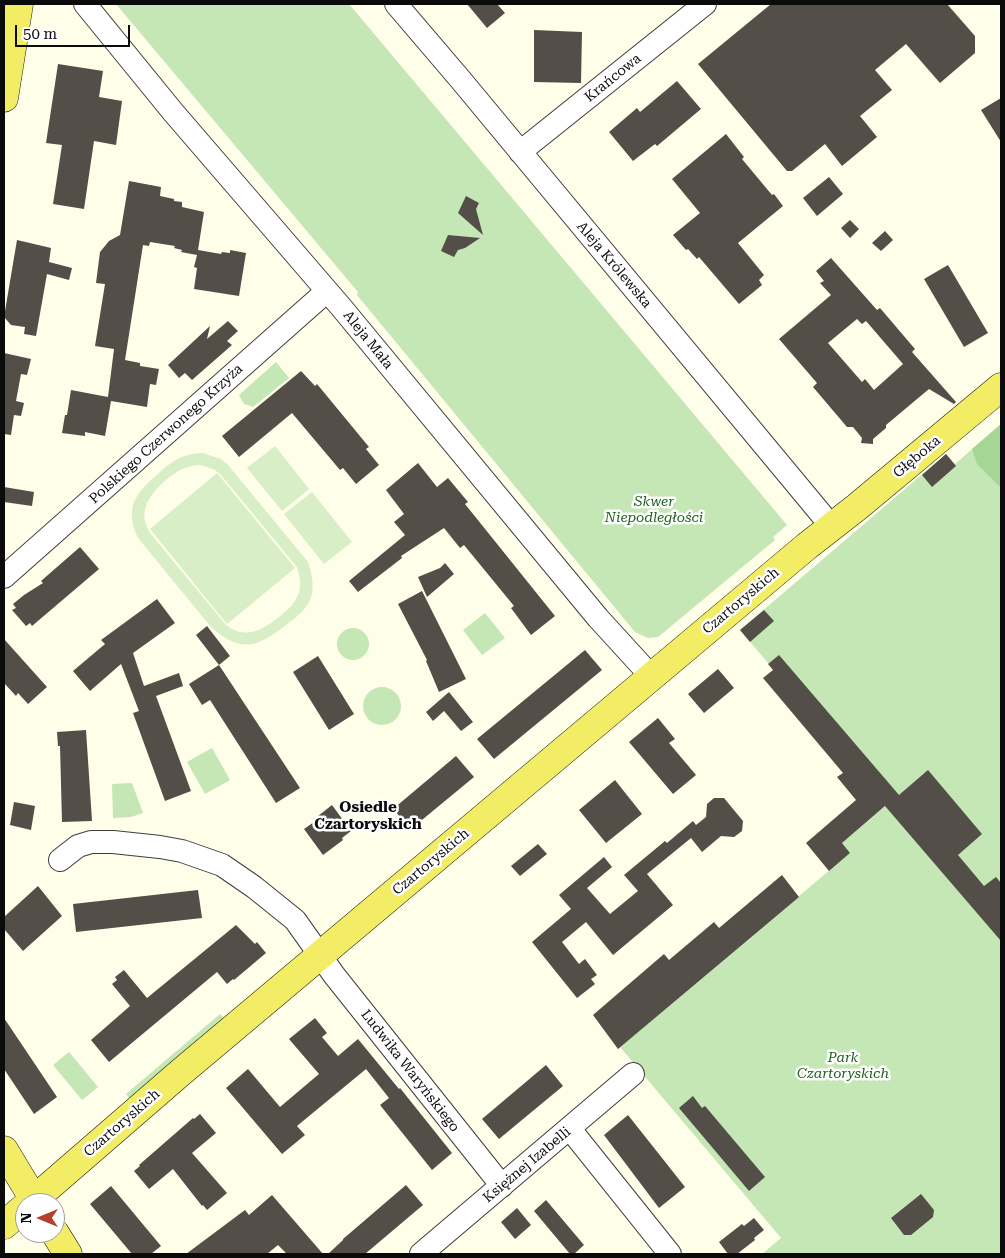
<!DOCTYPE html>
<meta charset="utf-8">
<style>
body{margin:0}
#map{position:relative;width:1005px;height:1258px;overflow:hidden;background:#fefee9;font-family:"Roboto Serif",serif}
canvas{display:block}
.frame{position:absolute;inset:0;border:5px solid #0b0b0b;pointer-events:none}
.north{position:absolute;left:15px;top:1193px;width:50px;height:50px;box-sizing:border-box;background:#fff;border:1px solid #9d9d9d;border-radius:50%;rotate:270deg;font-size:14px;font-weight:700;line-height:20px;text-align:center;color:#0b0b0b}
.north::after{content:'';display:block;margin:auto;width:18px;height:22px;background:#b43f2a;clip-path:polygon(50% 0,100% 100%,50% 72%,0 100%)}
.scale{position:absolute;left:15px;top:25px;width:115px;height:22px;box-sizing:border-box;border:2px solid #0b0b0b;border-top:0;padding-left:6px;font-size:15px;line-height:18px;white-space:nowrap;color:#0b0b0b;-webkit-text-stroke:4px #fff;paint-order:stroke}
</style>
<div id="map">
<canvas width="1005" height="1258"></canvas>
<div class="frame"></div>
<div class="north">N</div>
<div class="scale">50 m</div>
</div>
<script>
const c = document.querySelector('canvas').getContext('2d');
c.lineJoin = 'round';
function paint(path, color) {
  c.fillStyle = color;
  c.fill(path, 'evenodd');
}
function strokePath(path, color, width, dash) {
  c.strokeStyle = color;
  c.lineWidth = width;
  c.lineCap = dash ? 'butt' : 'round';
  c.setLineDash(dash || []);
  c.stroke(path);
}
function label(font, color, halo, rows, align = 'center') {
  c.font = font + ' "Roboto Serif",serif';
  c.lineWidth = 5;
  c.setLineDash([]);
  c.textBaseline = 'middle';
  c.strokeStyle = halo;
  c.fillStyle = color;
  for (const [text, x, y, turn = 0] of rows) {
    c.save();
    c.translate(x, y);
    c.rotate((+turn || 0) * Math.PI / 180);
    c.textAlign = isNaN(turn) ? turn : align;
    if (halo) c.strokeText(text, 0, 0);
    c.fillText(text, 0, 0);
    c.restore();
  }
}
paint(new Path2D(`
 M116,4H349L787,525L773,537L775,540L658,637L648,638L635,632L357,295L358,292Z
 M276,362L289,378L253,407L244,404L239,395Z
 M1001,424V1254H762L781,1238L620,1047L850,853L842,843L888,804L740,630L946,454L955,464Z
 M485,613L505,638L482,655L463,630Z
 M337 644a16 16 0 1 1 32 0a16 16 0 1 1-32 0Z
 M363 706a19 19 0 1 1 38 0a19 19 0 1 1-38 0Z
 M212,748L230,780L205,794L187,762Z
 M132,783L143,813L131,817L113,818L112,784Z
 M220,1014L225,1019L132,1098H129L126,1094Z
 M69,1052L98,1087L82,1100L53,1065Z`), '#c5e6b5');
paint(new Path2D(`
 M1001,424V488L977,464L972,449Z`), '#a6d695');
paint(new Path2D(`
 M275,446L309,489L282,511L247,468Z
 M203,453L221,459L228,465L308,562C312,574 315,588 310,600C305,611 295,618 286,625C257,648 240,653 211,627L138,538C124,509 135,493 158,474C173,460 182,454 203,453ZM201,465L215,470L221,475L297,567C300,577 302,588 297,597C293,606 286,611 279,617C262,630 246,640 226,625L150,533C146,526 143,518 145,510C147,494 171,473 185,468C190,466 196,465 201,465Z
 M217,473L295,568L227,624L150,529Z
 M312,492L352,542L324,564L284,514Z`), '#d8eec7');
paint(new Path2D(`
 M467,4H497L505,13L487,28Z
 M771,4H947L975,36V53L940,83L906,44L875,70L892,90L860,116L877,137L842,166L825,144L792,171H787L698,64Z
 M534,30L582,32L581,83L534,82Z
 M58,64L103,71L99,97L122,101L116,145L94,141L84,209L53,204L62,145L46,143Z
 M677,81L701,109L657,146L655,144L633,161L609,132L637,108L640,112Z
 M1001,98V142L981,110Z
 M726,134L744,157L742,159L772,195L774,194L783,206L738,243L764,275L759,280L762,285L739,304L699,257L697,259L688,249L686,250L673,235L700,213L672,179Z
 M829,177L843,194L817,216L803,198Z
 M129,181L161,187L160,196L174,199V201L182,202V207L204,212L198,250L221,254L222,252L230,253V250L246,253L239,296L194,289L197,268L194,267L197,255L181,252L182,250L174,248L175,246L150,242L149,246L143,245L125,360L140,363V366L159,369L156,385L150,384L147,407L111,401L105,436L85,432V436L62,433L65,415H67L71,390L108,397L114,349L95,346L105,284L96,283L100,252L109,241L120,235Z
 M466,196L479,203L476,209L483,235L458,213Z
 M850,220L859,229L850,238L841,228Z
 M885,231L893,240L881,251L872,243Z
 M448,235L480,238L465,248L458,250L454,257L441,251Z
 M17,240L51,248L49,262L72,268L69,280L47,274L36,336L24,334L25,327L11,325L4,317Z
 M831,258L877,310L880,308L915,349L912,352L956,402L954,404L929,389L886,425V428L873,439V444L861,443L862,438L853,427H847L813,387L817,383L779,339L831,295L820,283L824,281L816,271ZM857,319L862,324L866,321L903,364L874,390L865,379L862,382L828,343Z
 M948,265L988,333L964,347L924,279Z
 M228,321L238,331L227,341L232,345L192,380L185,373L179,378L168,365L210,326L207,339Z
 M4,353L31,359L27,375L21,374L16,401L24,403L21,416L14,415L11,435L4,434Z
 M301,371L315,386L317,384L369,447L366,449L379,465L356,484L343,468L340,470L292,413L239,457L222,436Z
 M946,454L956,466L932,487L922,475Z
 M418,463L437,487L448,478L468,502L465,504L555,616L531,635L511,608L514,606L464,545L460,548L444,528L401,556L402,558L358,592L349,581L405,535L394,522L404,514L386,490Z
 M4,487L34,492L32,506L4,502Z
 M80,547L99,569L32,626L30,623L26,626L12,610L16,608L13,604L24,595L43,583L41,581Z
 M445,563L454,574L427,597L418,577L440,568Z
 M422,591L466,679L439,692L426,661L427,660L398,604Z
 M157,599L175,623L133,653L144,686L179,673L183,686L156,696L191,791L165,801L133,713L139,711L121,664L90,691L73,671L105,644L101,640Z
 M764,610L774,621L750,642L740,630Z
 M207,626L230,656L219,665L196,635Z
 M4,639L47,687L28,704L18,693L16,696L4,683Z
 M585,650L602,670L494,759L477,739Z
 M779,655L899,795L928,770L982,834L958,855L984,886L996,877L1001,883V941L885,806L842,843L850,853L829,871L806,843L856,800L837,777L843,773L763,678L773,670L768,664Z
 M318,656L354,714L329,730L293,672Z
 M219,665L300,788L276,803L210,700L202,705L189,684Z
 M718,669L734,688L704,713L688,694Z
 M449,692L473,722L461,731L444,711L433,721L426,712Z
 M658,718L675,739L669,743L696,775L673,794L629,742Z
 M86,730L92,821L62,822L60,746H58L57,732Z
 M456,756L474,777L411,829L393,809Z
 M615,780L642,814L606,843L579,810Z
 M714,798H724L743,821L742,831L734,837L721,836L702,852L691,838L647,874L673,905L613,955L586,922L562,942L579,964L585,959L597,975L591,979L595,984L577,998L532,942L571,909L559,895L604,857L612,867L587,888L610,914L638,891L624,875L665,841L667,843L693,821L696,825L706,817L707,804Z
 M14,802L35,806L31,830L10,825Z
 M332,805L351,831L342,838L343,840L323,855L304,829L314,822L313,820Z
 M538,844L547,854L520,876L511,866Z
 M782,875L799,897L618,1049L593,1015L664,954L669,960L714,922L719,928Z
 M38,886L62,916L23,951L4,929V917Z
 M198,890L202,918L76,932L73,904Z
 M236,925L255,944L257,942L266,953L234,980L233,979L227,984L217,972L109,1062L91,1040L130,1006L112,984L117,980L115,977L124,970L147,998Z
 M4,1018L57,1097L34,1114L4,1069Z
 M315,1018L327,1033L322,1037L338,1056L358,1039L399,1089L400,1088L452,1153L432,1170L380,1105L389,1098L366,1069L297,1126L305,1135L282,1154L226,1088L248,1069L280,1107L319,1074L289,1039Z
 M546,1065L563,1086L499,1139L482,1119Z
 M693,1096L702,1108L705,1106L765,1177L749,1191L679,1108Z
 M200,1114L216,1133L192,1153L227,1193L207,1210L203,1205L202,1206L173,1169L149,1189L134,1171L140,1166L139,1165L193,1118L194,1119Z
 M628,1115L685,1187L659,1208L604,1135Z
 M406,1185L423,1205L365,1254H328L343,1240V1239Z
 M111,1186L161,1246L151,1254H132L90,1204Z
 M921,1194L934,1210L933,1217L911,1235H904L891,1218Z
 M272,1195L323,1254H287L278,1245L267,1254H186L245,1210L249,1215Z
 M546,1200L584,1245L574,1254H570L534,1211Z
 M517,1208L531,1225L515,1239L501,1222Z
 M754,1218L764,1230L754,1238L755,1240L737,1254H728L719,1242L742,1224L744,1226Z`), '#534e48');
const minor = new Path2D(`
 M85,4L173,112L341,307L598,618L651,676
 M396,4L460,79L832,527
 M520,152L705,4
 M4,577L327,291
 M60,860L78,846L91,842H113L160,847L182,851L222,865L254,887L295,920L334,975L502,1186
 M570,1129L670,1254
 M421,1254L633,1074`);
const major = new Path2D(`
 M4,98L19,4
 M4,1150L36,1203
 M30,1203L180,1073L807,546L857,507L1001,387
 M4,1225L25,1207
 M55,1233L68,1254`);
strokePath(minor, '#3e3e3e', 24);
strokePath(major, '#1c1c1c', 29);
strokePath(minor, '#fff', 22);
strokePath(major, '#f3ed65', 28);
label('14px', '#0b0b0b', '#fff', [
 ["Krańcowa",613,78,-39],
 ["Aleja Królewska",614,265,50],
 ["Aleja Mała",368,340,51],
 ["Polskiego Czerwonego Krzyża",166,434,-42],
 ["Głęboka",917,457,-40],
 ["Czartoryskich",741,601,-40],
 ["Czartoryskich",431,862,-40],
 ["Ludwika Waryńskiego",410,1071,52],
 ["Czartoryskich",122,1123,-41],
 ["Księżnej Izabelli",527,1165,-40]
]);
label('italic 14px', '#1f5f1f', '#fff', [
 ["Skwer",654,502],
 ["Niepodległości",654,518],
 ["Park",843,1058],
 ["Czartoryskich",843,1074]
]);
label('bold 15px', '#0b0b0b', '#fff', [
 ["Osiedle",368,808],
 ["Czartoryskich",368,825]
]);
</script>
